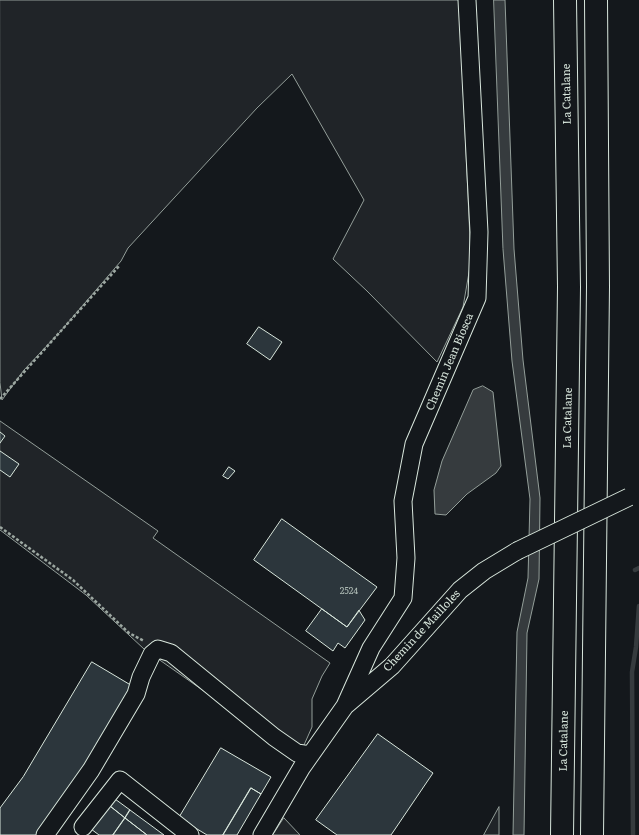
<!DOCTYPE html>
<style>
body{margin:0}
canvas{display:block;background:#14181c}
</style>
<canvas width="639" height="835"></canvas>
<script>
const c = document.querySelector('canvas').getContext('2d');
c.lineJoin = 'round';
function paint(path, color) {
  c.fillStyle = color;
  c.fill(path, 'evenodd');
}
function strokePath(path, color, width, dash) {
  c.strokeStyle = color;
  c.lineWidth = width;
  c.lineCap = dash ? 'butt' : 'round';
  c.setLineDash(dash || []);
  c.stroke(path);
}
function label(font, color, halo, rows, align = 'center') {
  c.font = font + ' Literata,serif';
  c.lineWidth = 3;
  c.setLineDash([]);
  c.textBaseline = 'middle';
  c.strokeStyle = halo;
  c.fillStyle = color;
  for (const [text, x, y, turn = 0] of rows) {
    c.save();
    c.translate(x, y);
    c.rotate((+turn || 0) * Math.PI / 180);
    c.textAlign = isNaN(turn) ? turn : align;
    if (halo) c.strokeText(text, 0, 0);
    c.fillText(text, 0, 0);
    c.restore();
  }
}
const green = new Path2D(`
 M0,0H459L471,261L463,307L437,362L367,291L333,259L364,200L292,74L257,108L128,248L121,261L60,332L24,370L2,400L0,383Z
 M0,421L158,531L153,538L330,663L322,676L312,699V727L296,763L211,696L144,649L86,595L0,530Z
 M499,807V835H484Z
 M284,818L300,835H273Z`);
paint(green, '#202428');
strokePath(green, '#939e99', 1);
const water = new Path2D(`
 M494,0H505L514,249L523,360L540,498L539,579L527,633L524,835H513L517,632L528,578L530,499L512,361L503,249Z
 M483,386L493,392L501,466L496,473L467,494L446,515L435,514L434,490L442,461L473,390Z`);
paint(water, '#363b3e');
strokePath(water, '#939e99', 1);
strokePath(new Path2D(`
 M635,570L639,568
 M633,835L632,672L636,647L639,606`), '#363b3e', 4.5);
const building = new Path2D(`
 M259,327L282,342L270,360L247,344Z
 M0,432L5,436L0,443Z
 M0,451L19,464L10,477L0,470Z
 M229,467L235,471L228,479L223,476Z
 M282,519L377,587L347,627L254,560Z
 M322,609L347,627L359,610L360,612L365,620L345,648L338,643L333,651L306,631Z
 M92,662L134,687L40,835H0V808L23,777Z
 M378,734L433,773L391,835H337L316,820Z
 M221,748L271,777L261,794L251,788L223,835H207L179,818Z
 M251,788L261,794L237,835H223Z
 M115,799L130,810L125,818L110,806Z
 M110,806L125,818L113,835H99L91,829Z
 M130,810L164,835H147L125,818Z
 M125,818L147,835H113Z`);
paint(building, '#2c363c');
strokePath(building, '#d8e6dc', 1);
const minor = new Path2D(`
 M345,706L371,648L403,598L406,558L403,501L414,444L477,298L479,232L467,0
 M83,827L120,780L190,835
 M45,835L91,770L136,694L141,677L152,654L158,649L171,653L274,737L297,753L310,755
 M262,835L302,767L345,706L392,666L460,590L484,571L517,551`);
const highway = new Path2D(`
 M562,835L569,287L565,0
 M592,835L598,286L596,0`);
strokePath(minor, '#d8e6dc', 19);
strokePath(highway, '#d8e6dc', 24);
strokePath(new Path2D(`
 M0,399L120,265
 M0,527L73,580L129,633L144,641`), '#9da8a2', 2.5, [3, 2]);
strokePath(minor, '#14181c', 17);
strokePath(highway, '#14181c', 22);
const minorBridge = new Path2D(`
 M517,551L629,497`);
strokePath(minorBridge, '#d8e6dc', 19, []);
strokePath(minorBridge, '#14181c', 17);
label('9px', '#adbab4', null, [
 ["2524",349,591]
]);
label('11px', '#d8e6dc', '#14181c', [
 ["La Catalane",567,94,-91],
 ["Chemin Jean Biosca",450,362,-67],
 ["La Catalane",568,418,-89],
 ["Chemin de Mailloles",422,631,-47],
 ["La Catalane",564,741,-89]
]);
</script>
